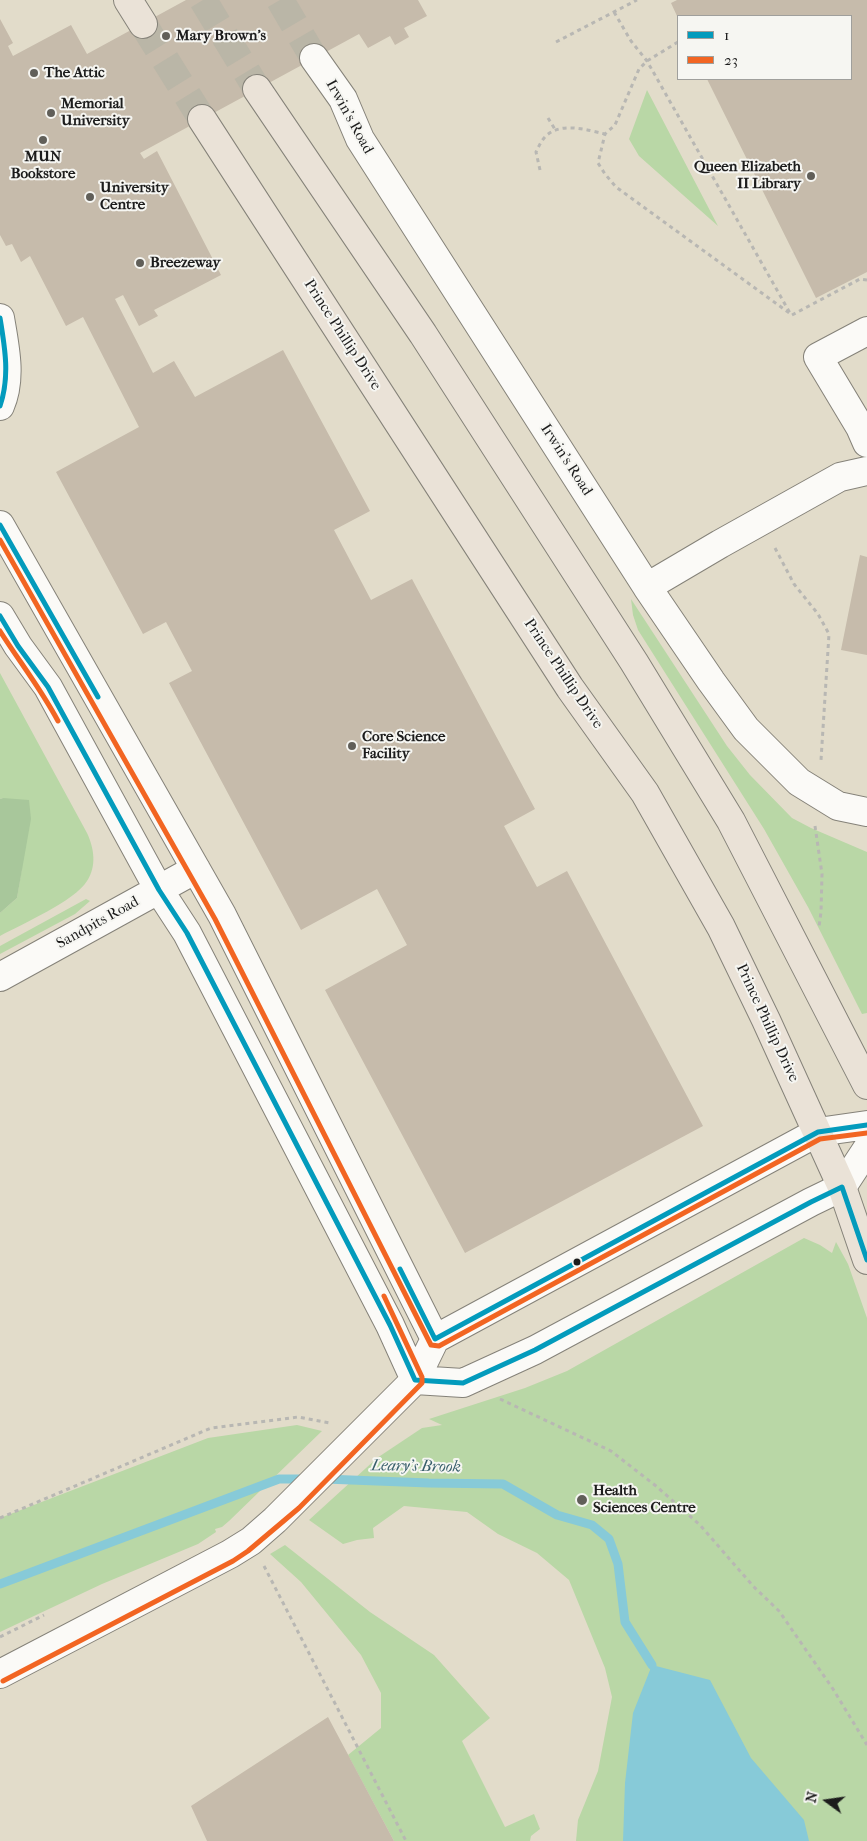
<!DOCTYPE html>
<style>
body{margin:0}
#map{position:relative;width:867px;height:1841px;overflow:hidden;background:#e2dcca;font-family:"IM FELL French Canon",serif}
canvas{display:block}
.legend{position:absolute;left:677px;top:15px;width:175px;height:65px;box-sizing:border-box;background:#f6f6f2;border:1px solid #9f9f9c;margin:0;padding:6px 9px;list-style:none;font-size:15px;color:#1c1c1c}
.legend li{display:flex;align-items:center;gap:10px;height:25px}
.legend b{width:25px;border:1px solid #9f9f9c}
.north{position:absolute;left:802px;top:1776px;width:50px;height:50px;-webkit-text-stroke:4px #f6f6f2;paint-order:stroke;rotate:284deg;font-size:14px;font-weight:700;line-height:20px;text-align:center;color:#1c1c1c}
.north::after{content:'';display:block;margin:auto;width:18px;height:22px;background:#1c1c1c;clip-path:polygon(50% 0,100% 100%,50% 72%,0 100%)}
</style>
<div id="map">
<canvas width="867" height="1841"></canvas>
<ul class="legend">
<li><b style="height:6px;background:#039bbc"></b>1</li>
<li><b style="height:6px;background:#f26522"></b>23</li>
</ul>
<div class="north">N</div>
</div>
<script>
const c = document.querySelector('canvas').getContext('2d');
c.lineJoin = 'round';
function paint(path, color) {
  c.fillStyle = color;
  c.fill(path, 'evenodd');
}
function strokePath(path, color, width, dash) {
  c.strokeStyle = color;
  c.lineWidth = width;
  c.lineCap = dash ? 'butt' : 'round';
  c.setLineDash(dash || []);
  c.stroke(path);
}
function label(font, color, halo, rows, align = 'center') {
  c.font = font + ' "IM FELL French Canon",serif';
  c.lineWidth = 4;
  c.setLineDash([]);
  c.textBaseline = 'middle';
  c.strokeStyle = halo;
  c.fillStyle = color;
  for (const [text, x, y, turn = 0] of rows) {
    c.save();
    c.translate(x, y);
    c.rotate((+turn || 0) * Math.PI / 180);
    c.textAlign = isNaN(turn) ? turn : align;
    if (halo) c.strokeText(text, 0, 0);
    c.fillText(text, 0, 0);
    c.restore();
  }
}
paint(new Path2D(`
 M647,90L718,226L639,156L629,139Z
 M631,599L727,746L750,775L792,818L811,828L867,852V1013L862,1014L808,907L764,829L638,630L633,615Z
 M0,673L87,833C94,848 97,866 87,881C75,901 22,924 0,936V913L17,898L22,868L3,798L0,799Z
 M86,899L90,901L75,914L0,954V946Z
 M804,1238L820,1245L832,1253L836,1242L848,1264L867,1318V1841H576L578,1820L598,1771L612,1697L605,1668L569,1580L537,1553L498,1534L467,1512L404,1506L373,1528L374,1538L357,1540L343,1544L309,1520L377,1458L422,1428L442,1425L429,1419L525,1388L567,1371Z
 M297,1425L322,1431L229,1521L222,1527L215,1529L216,1532L198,1544L102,1584L0,1632V1518L208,1438Z
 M285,1545L370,1612L434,1655L490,1718L462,1741L505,1827L534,1814L540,1829L531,1836L530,1841H394L348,1755L381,1728V1693L361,1655L301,1582L270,1554Z`), '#b9d7a6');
paint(new Path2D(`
 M3,798L29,800L31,819L17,898L0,913V799Z`), '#a8c79b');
paint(new Path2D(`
 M652,1665L710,1680L751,1758L804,1820L809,1841H623L625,1783L633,1713Z`), '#87cad8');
strokePath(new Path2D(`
 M325,1479L429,1483L503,1484L557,1515L592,1525L609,1539L618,1564L625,1622L652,1665
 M0,1584L279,1479H307`), '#87cad8', 9);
paint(new Path2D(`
 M186,0H418L427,16L404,28L409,37L395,45L390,36L368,48L359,34L140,153L144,159L157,151L221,275L154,310L158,316L139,326L123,295L115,299L153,373L174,361L195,397L283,350L370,511L334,530L371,600L412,579L535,809L504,826L537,887L567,871L703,1126L465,1253L325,990L407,945L377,889L301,930L169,683L192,671L166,622L143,634L56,472L139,427L83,317L66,326L30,256L21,262L12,244L6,246L0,235V19L13,43L8,46L13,56L71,25L87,54Z
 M677,0H867V272L816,298L707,79H851V16H677L671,3Z
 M860,555L867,557V655L841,650Z
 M328,1717L394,1841H207L191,1806Z`), '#c6bbab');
strokePath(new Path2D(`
 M280,0L314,58`), '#bab6a7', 28, [28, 14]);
strokePath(new Path2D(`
 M203,0L257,89
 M143,24L202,119`), '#bab6a7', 28, [28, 14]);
const minor = new Path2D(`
 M314,58L343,99L360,139L647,587L711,681L746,729L799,782L838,806L867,812
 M0,318C5,347 12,379 0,406
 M867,331L818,357L860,427L867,443
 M0,525L222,915L435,1339
 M647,587L720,544L840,477L867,471
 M0,616L18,646L48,687L159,890L187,933L390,1325L415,1380
 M0,977L196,869
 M415,1380L463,1383L535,1350L811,1202L842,1187L867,1149
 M0,1674L230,1554L251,1541L275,1520L415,1380L435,1339L818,1132L867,1125`);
const major = new Path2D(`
 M128,0L143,24
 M257,89L423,334L634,662L731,821L867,1085
 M202,119L570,688L645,793L721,927L766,1020L842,1187L867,1260`);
strokePath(minor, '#858279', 30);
strokePath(major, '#858279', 30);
strokePath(new Path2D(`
 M614,12L631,41L647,61L790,313
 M556,42L637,0
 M678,42L647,61L639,69L615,125L605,134L598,163L605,174L616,187L792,315
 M548,118L556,131
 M540,170L536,152C539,146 542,139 547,135C562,122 588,130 605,134
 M792,315L860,279L867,280
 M775,548L794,584L818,614L829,634L821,760
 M815,826L822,874L821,912L819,927
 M500,1399L611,1451L656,1486L700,1525L753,1586L779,1611L833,1689L867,1745
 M0,1518L211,1428L298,1417L330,1423
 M264,1566L406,1841
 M0,1637L44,1615`), '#b8b7b3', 3, [4, 4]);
strokePath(minor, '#fbfaf7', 28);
strokePath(major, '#eae2d7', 28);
strokePath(new Path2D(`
 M0,318C5,348 10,377 0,406
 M0,525L98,697
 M0,616L18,646L48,687L159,890L187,933L390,1325L415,1380L463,1383L535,1350L811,1202L842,1187L867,1260
 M400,1269L435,1339L818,1132L867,1125`), '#039bbc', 5);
strokePath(new Path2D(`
 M0,540L215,919L431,1345L439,1346L820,1139L867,1133
 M0,631C19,661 41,689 58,721
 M3,1681L233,1561L248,1551L299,1508L422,1383V1377L384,1296`), '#f26522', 5);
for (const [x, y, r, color] of [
 [166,36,5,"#615f59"],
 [34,73,5,"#615f59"],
 [51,113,5,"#615f59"],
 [43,140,5,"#615f59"],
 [811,176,5,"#615f59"],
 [90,197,5,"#615f59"],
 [140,263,5,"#615f59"],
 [352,746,5,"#615f59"],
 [577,1262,4.5,"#1c1c1c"],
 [582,1500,6,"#615f59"]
]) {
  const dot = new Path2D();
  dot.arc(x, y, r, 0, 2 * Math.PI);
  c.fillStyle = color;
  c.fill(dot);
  strokePath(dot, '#f6f6f2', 2);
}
label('bold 15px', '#1c1c1c', '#f6f6f2', [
 ["Mary Brown's",176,36],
 ["The Attic",44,73],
 ["Memorial",61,104],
 ["University",61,121],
 ["MUN",43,157,"center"],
 ["Bookstore",43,174,"center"],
 ["Queen Elizabeth",801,167,"right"],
 ["II Library",801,184,"right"],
 ["University",100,188],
 ["Centre",100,205],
 ["Breezeway",150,263],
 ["Core Science",362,737],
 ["Facility",362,754],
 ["Health",593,1491],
 ["Sciences Centre",593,1508]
], 'left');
label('15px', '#1c1c1c', '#f6f6f2', [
 ["Irwin's Road",349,117,61],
 ["Prince Phillip Drive",342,335,57],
 ["Irwin's Road",566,460,57],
 ["Prince Phillip Drive",563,674,56],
 ["Sandpits Road",98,923,-29],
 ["Prince Phillip Drive",767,1023,65]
]);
label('italic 16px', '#375e6a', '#f6f6f2', [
 ["Leary's Brook",416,1467,1]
]);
</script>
